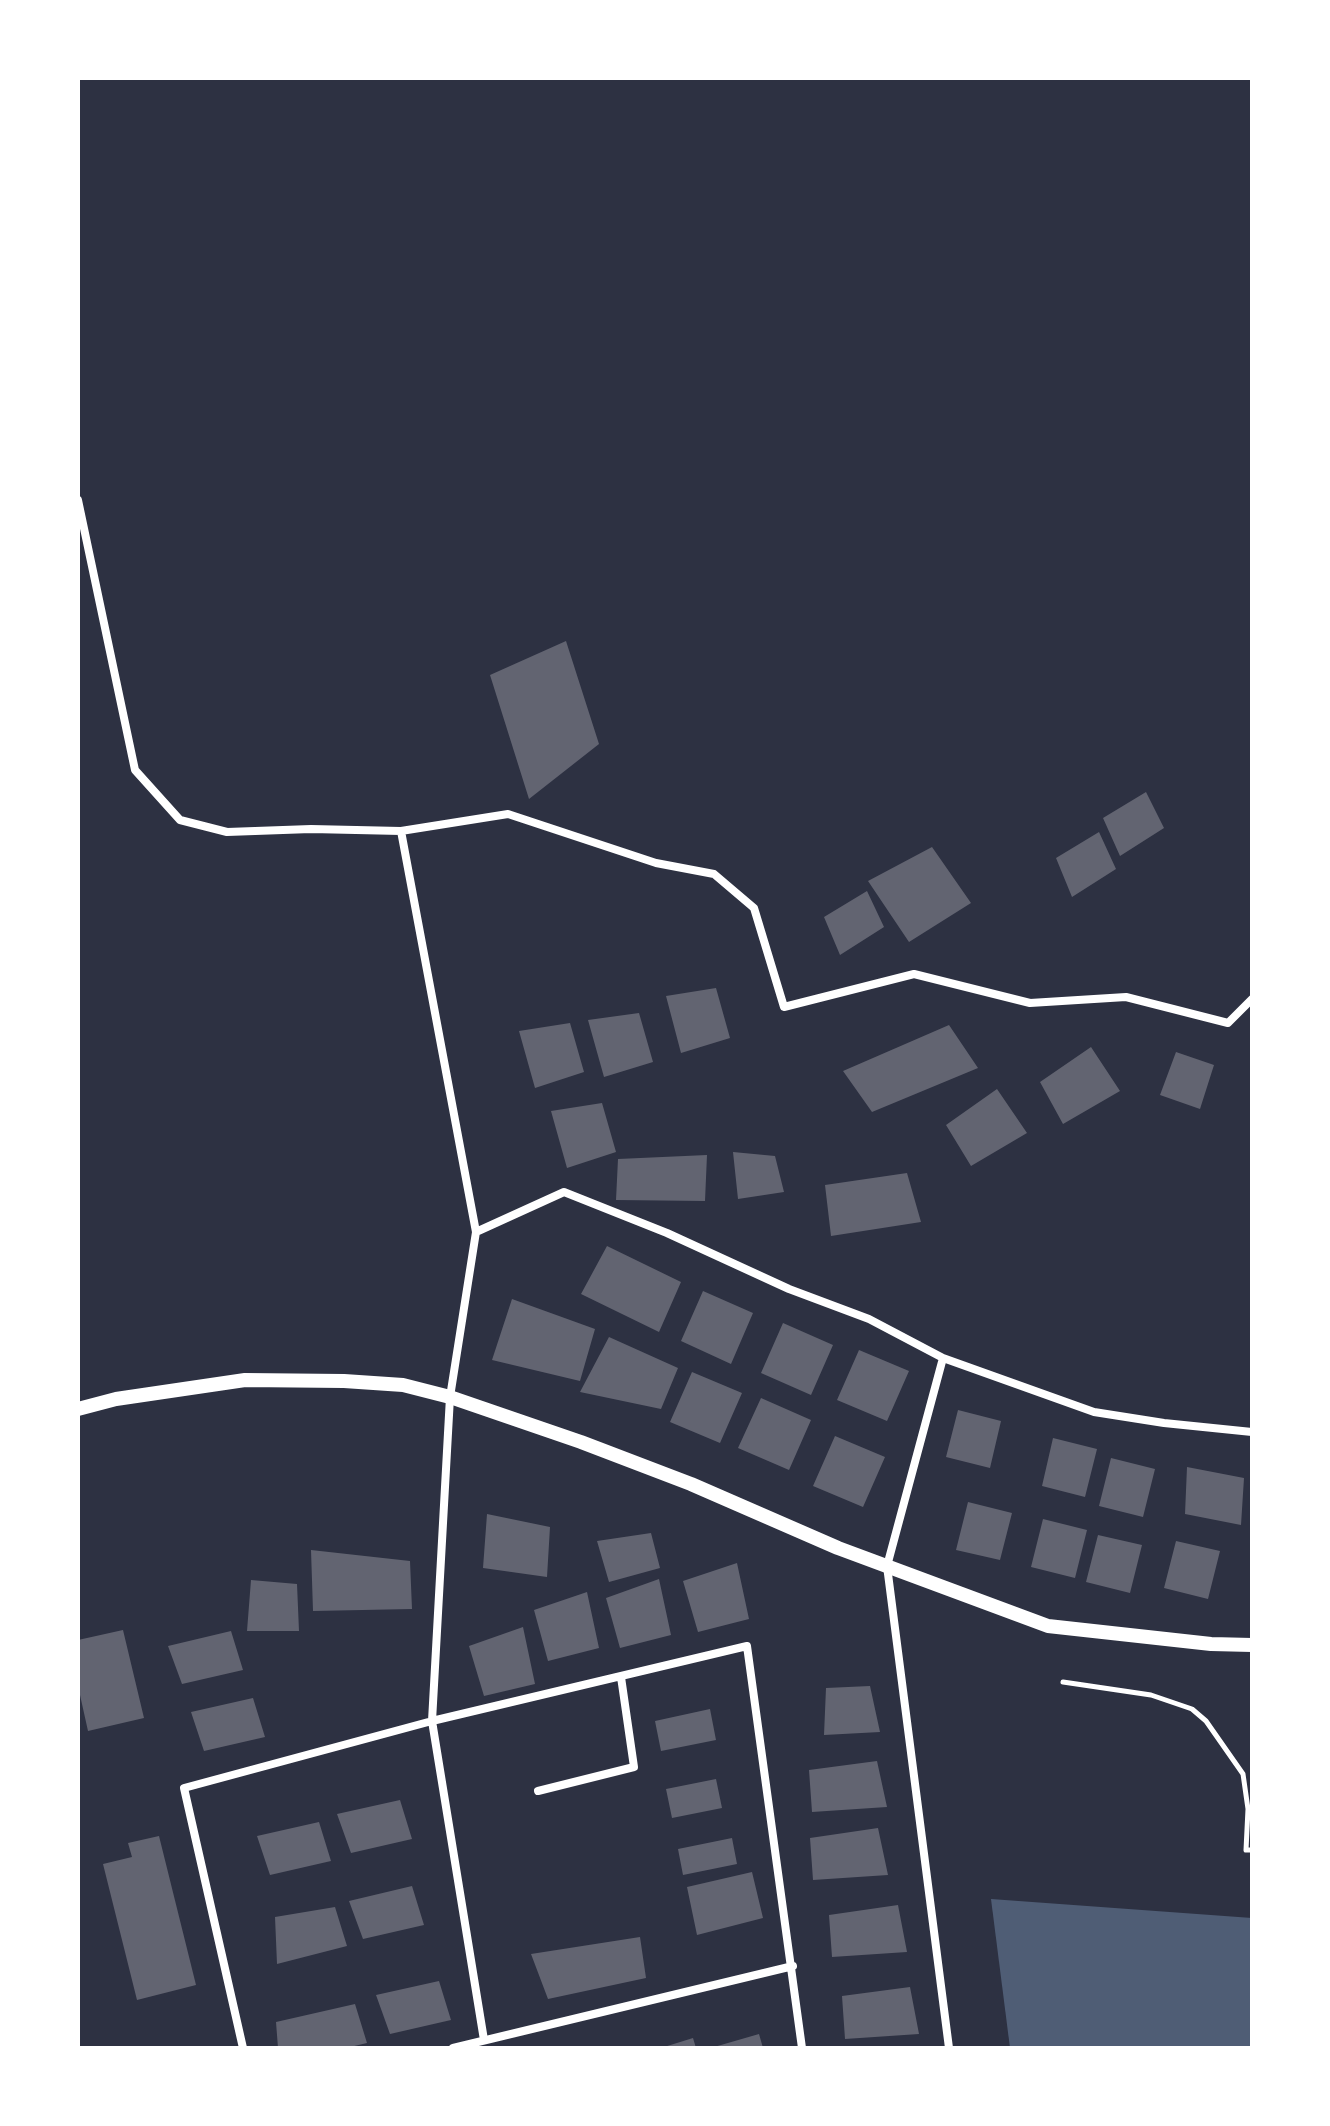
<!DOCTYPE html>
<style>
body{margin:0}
#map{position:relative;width:1330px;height:2126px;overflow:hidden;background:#2d3142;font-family:Signika,sans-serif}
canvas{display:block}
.frame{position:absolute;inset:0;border:80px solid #fff;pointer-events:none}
</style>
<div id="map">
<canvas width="1330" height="2126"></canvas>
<div class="frame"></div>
</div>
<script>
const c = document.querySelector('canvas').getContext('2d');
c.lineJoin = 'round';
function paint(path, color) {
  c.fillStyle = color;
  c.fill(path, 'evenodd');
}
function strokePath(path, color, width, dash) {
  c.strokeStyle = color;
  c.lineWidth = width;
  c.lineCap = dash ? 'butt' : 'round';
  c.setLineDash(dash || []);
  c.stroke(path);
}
paint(new Path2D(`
 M991,1899L1252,1918V2048H1010Z`), '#4f5d75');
paint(new Path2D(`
 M566,641L599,744L529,799L490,675Z
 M1146,792L1164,828L1120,856L1103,818Z
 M1099,832L1116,869L1072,897L1056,858Z
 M932,847L971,903L909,942L868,881Z
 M867,891L884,927L840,955L824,917Z
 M716,988L730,1038L681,1053L666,996Z
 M639,1013L653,1062L604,1077L588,1020Z
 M570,1023L584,1072L535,1088L519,1031Z
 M949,1025L978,1068L872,1112L843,1071Z
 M1091,1047L1120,1091L1063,1124L1040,1082Z
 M1176,1052L1214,1065L1200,1109L1160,1095Z
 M997,1089L1027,1133L971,1166L946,1125Z
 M602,1103L616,1152L567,1168L551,1111Z
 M733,1152L775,1156L784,1192L738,1199Z
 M707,1155L705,1201L616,1200L618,1159Z
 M907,1173L921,1222L831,1236L825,1185Z
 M607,1246L681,1282L659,1332L581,1294Z
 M703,1291L753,1313L731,1364L681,1341Z
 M512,1299L595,1329L580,1381L492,1360Z
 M783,1323L833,1345L811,1395L761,1373Z
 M609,1337L678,1368L661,1409L580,1392Z
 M859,1350L909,1371L887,1421L837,1400Z
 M692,1372L742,1393L720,1443L670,1422Z
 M761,1398L811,1420L789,1470L738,1448Z
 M958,1410L1001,1421L990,1468L946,1457Z
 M835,1436L885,1457L863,1507L813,1486Z
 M1053,1438L1097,1449L1085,1497L1042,1486Z
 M1111,1458L1155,1469L1143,1517L1099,1506Z
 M1187,1467L1244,1478L1241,1525L1185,1514Z
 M968,1502L1012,1513L1000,1560L956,1550Z
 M487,1514L550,1527L547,1577L483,1568Z
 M1043,1519L1087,1530L1075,1578L1031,1567Z
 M651,1533L660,1568L609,1582L597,1541Z
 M1098,1535L1142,1545L1130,1593L1086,1582Z
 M1176,1541L1220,1551L1208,1599L1164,1588Z
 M311,1550L410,1561L412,1609L313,1611Z
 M737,1563L749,1619L698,1632L683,1581Z
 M659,1579L671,1635L620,1648L606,1598Z
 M251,1580L297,1584L299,1631H247Z
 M587,1592L599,1648L548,1661L534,1610Z
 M523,1627L535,1684L484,1696L469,1646Z
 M123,1630L144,1718L88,1731L78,1686V1640Z
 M231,1631L243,1670L182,1684L168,1646Z
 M870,1686L880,1732L824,1735L826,1688Z
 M253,1698L265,1737L204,1751L191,1712Z
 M710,1709L716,1740L661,1751L655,1721Z
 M877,1761L887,1807L812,1812L809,1770Z
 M716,1779L722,1808L672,1818L666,1789Z
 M400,1800L412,1839L351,1853L337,1814Z
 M319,1822L331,1861L270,1875L257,1836Z
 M878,1828L888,1875L813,1880L810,1838Z
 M159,1836L196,1985L137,2000L103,1864L132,1857L128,1843Z
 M732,1838L737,1864L683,1875L678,1849Z
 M752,1872L763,1918L697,1935L687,1887Z
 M412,1886L424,1925L363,1939L349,1901Z
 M898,1905L907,1952L832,1957L829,1915Z
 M335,1907L347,1946L277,1964L275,1917Z
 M640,1937L646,1978L548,1999L531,1954Z
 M439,1981L451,2020L390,2034L376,1995Z
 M910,1987L919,2034L845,2039L842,1996Z
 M355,2004L367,2043L346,2048H278L276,2022Z
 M759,2034L763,2048H715L714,2047Z
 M693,2038L696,2048H664V2047Z`), '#626471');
strokePath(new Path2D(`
 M1063,1682L1151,1695L1192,1709L1206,1721L1243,1774L1248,1809L1246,1850H1252`), '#fff', 5);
strokePath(new Path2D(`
 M78,500L135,770L180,820L227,832L311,829L401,831L508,814L656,863L714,874L754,908L784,1007L914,974L1030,1003L1126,997L1228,1023L1252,999
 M401,831L476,1232L450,1397L432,1721L484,2040
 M476,1232L564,1192L667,1233L789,1289L869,1319L943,1358L1094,1412L1164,1423L1252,1432
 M943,1358L887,1566L949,2048
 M538,1791L634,1767L621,1677
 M243,2048L184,1788L432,1721L747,1646L802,2048
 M453,2048L793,1966`), '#fff', 8);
strokePath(new Path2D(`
 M78,1409L116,1399L245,1380L344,1381L403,1385L450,1397L581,1442L691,1484L838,1548L1048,1626L1211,1644L1252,1645`), '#fff', 14);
</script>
